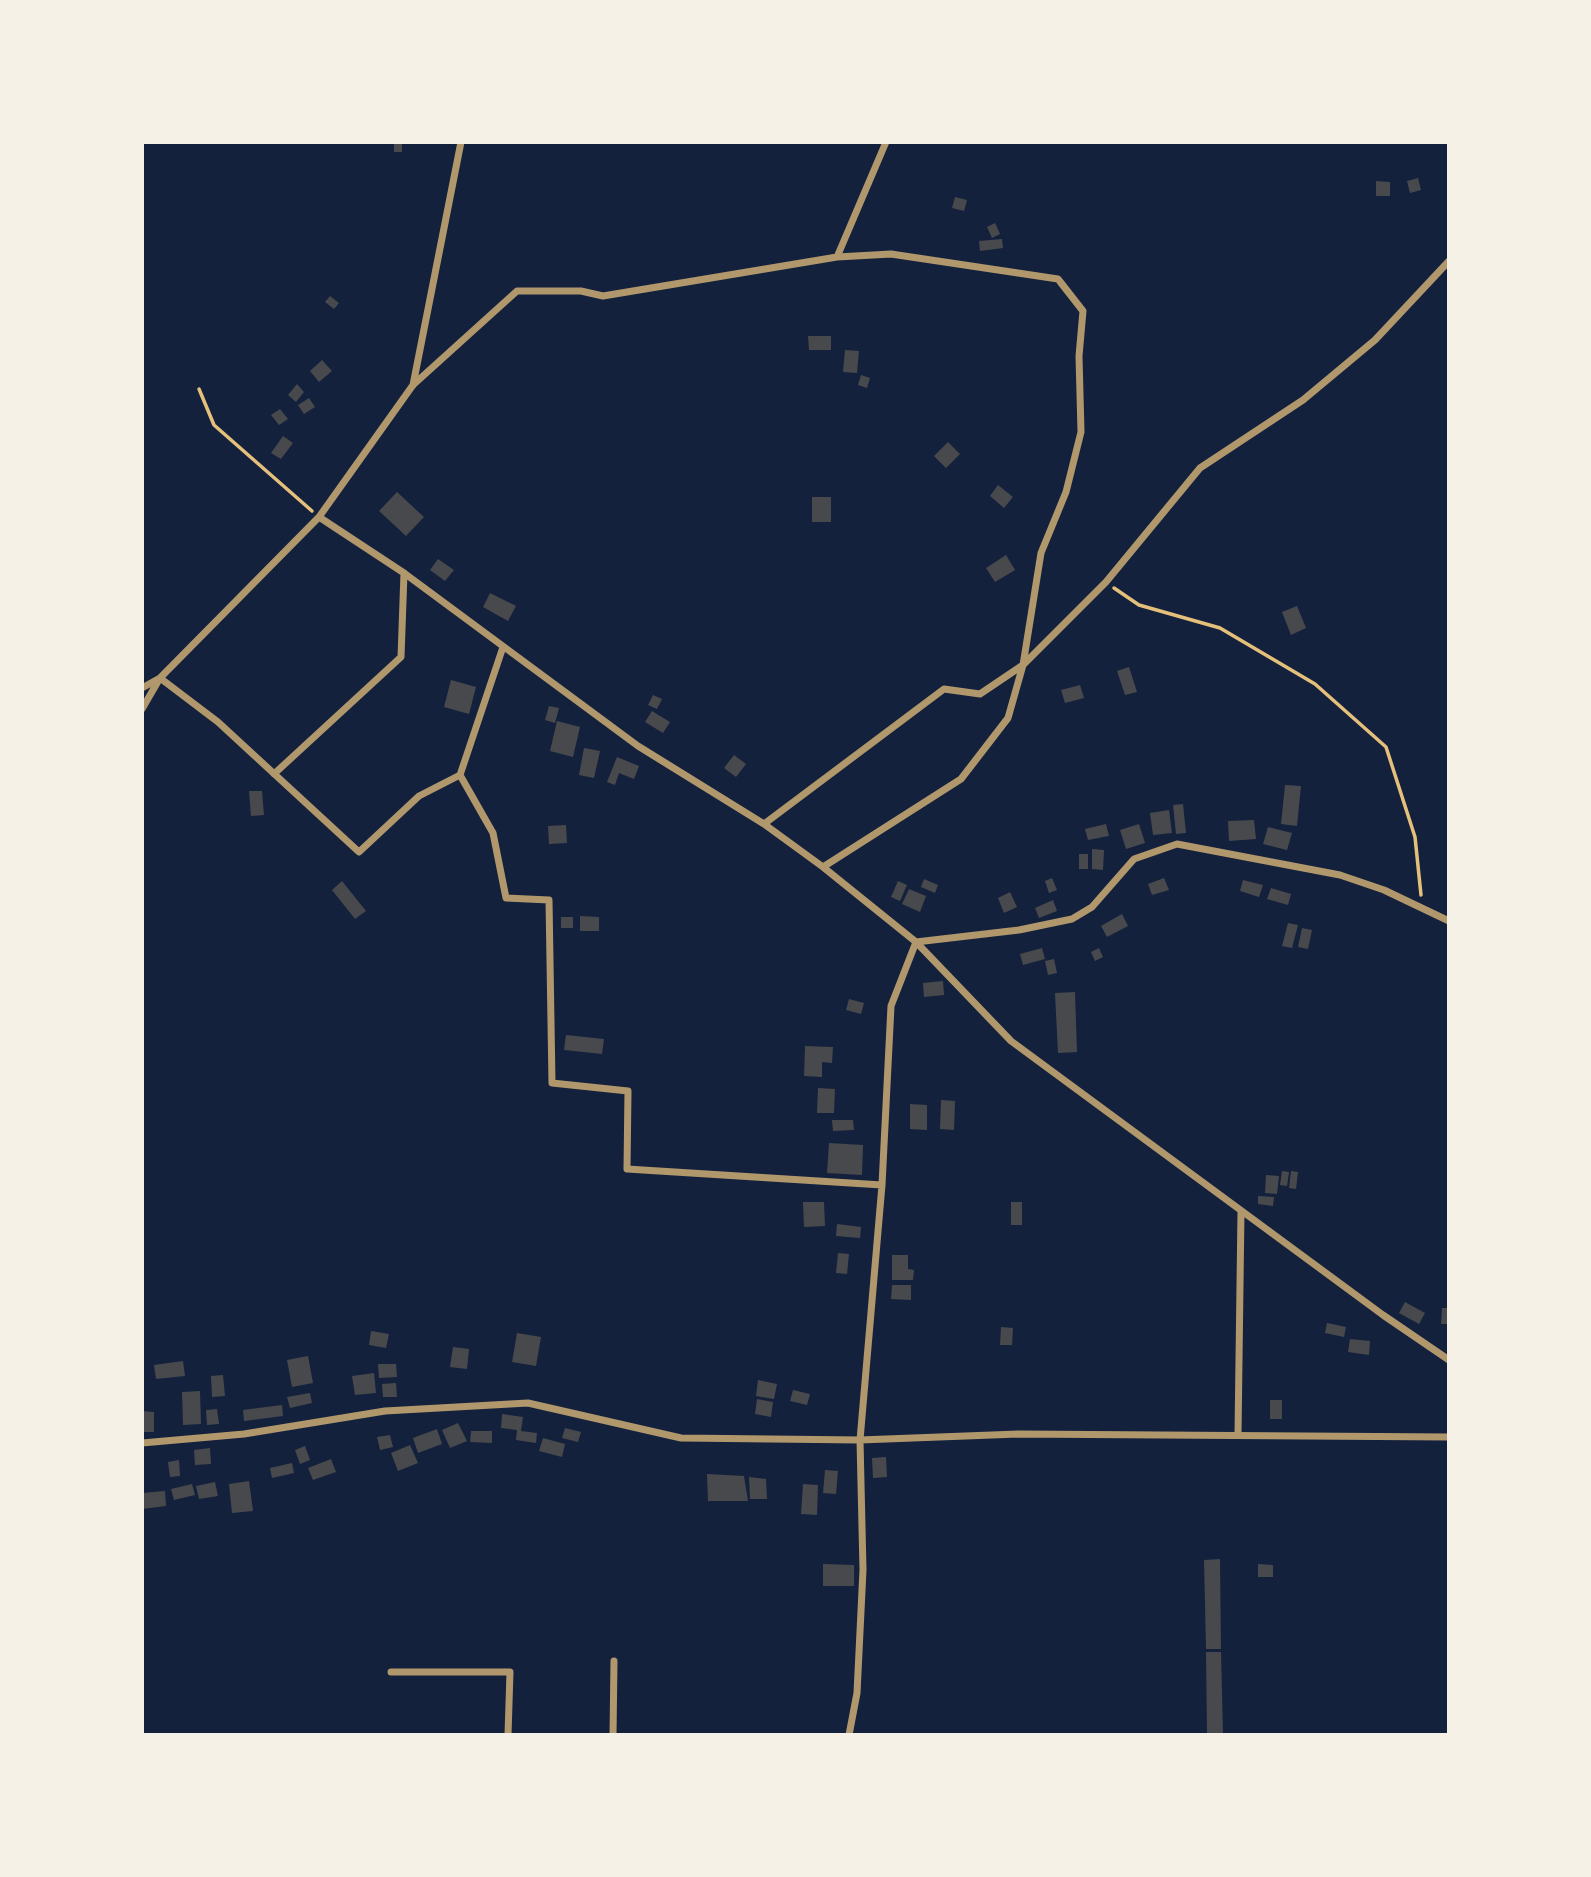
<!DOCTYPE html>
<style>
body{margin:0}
#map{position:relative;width:1591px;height:1877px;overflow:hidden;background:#14213d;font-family:Montserrat,sans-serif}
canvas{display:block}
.frame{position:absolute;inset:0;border:144px solid #f6f1e7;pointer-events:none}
</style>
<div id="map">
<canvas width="1591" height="1877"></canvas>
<div class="frame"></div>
</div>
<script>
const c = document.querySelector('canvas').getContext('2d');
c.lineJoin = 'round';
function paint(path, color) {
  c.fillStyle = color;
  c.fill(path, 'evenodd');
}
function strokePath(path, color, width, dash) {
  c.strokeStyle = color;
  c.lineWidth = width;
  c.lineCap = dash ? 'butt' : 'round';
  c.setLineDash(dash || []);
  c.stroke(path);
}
paint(new Path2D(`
 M394,142H402V152H394Z
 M1418,178L1421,190L1410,193L1407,181Z
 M1376,181L1390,182V196H1376Z
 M955,197L967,200L964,211L952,208Z
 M995,223L1000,234L992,238L987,227Z
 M1002,239L1003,248L980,251L979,241Z
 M330,296L339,303L334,309L325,302Z
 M808,336H831V350H809Z
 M845,350L859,351L857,373L843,372Z
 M322,360L332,371L319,382L310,371Z
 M861,375L870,378L867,388L858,385Z
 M297,384L304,392L296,402L288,395Z
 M309,398L315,407L304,414L298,405Z
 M280,409L288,419L279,425L271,415Z
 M283,436L293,443L281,459L271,453Z
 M948,442L960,454L946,468L934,456Z
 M998,485L1013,497L1004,508L990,496Z
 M397,492L424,517L406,536L379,511Z
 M812,497H831V522H812Z
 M1006,555L1015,570L995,582L986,568Z
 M438,559L454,570L445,581L430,570Z
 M490,593L516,606L508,621L483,607Z
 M1297,606L1306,628L1291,635L1282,612Z
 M1129,667L1137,692L1125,695L1117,671Z
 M451,680L476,687L469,714L444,707Z
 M1080,685L1084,698L1065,703L1061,690Z
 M653,695L662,699L657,709L648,705Z
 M549,706L559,708L555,723L545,720Z
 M652,711L670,722L663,733L645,722Z
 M557,721L580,727L573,757L550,751Z
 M584,748L600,751L594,778L579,775Z
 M734,755L746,764L736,777L724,768Z
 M617,757L639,766L634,779L619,773L615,785L607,782Z
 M1285,785L1301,786L1297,826L1281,824Z
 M249,791H262L264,815L251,816Z
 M1183,804L1186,833L1176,834L1173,805Z
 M1169,810L1172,833L1153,835L1150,813Z
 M1254,820L1256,839L1229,841L1228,821Z
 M1106,824L1109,836L1088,840L1085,829Z
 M1139,824L1145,843L1126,849L1120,830Z
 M566,825L567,843L549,844L548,826Z
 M1268,827L1292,833L1287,850L1263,844Z
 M1092,849L1104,850L1103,870L1092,869Z
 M1079,854H1088V869H1079Z
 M1052,878L1057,890L1049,893L1045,881Z
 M1164,878L1169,890L1152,895L1148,884Z
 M924,879L938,885L935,893L921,887Z
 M1243,880L1263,885L1259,897L1240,891Z
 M342,881L366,911L355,919L332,890Z
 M898,881L907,885L900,901L891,897Z
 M1271,888L1291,894L1288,905L1267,899Z
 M909,889L926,896L920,912L902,904Z
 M1010,892L1017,907L1004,913L998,898Z
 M1053,900L1057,911L1039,918L1035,908Z
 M1122,914L1128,926L1107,937L1101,926Z
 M580,916L599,917V931H580Z
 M561,917H573V928H561Z
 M1288,923L1298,925L1292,948L1282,946Z
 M1302,928L1312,930L1308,949L1298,947Z
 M1042,948L1045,959L1023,965L1020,954Z
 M1099,948L1103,957L1095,961L1091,952Z
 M1054,959L1057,973L1048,975L1045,961Z
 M943,981L944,995L924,997L923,983Z
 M1075,992L1077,1052L1058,1053L1055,993Z
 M849,999L864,1003L861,1014L846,1010Z
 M566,1035L604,1039L602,1054L564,1050Z
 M805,1046L833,1047L832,1063L822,1062V1077L804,1076Z
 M818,1088L835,1089L834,1113H817Z
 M941,1100L955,1101L954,1130L940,1129Z
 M910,1104L927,1105V1130L910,1129Z
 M832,1120H853L854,1130L833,1131Z
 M829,1143L863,1145L862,1175L827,1173Z
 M1282,1171L1289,1172L1287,1186L1280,1185Z
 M1291,1171L1298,1172L1296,1189L1289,1188Z
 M1266,1175L1279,1176L1277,1194L1265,1193Z
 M1258,1196L1274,1197L1273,1206L1258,1204Z
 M803,1202H824L825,1226L804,1227Z
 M1011,1202H1022V1225H1011Z
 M837,1224L861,1227L860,1238L836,1236Z
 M838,1253L849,1254L847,1274L836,1273Z
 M892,1255H908V1269L914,1270L913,1280H892Z
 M892,1285H911V1300L891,1299Z
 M1405,1302L1425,1313L1419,1324L1399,1313Z
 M1442,1308H1449V1324H1441Z
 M1327,1323L1346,1327L1344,1337L1325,1333Z
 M1001,1327L1013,1328L1012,1345H1000Z
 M371,1331L389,1334L386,1348L369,1345Z
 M517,1333L541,1337L536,1366L512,1362Z
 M1350,1339L1370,1341L1369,1355L1348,1352Z
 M453,1347L469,1349L467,1369L450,1367Z
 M308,1356L313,1383L292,1387L287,1360Z
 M183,1361L185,1376L156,1379L154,1365Z
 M378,1364H396L397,1377L379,1378Z
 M374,1373L376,1393L355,1395L352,1376Z
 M223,1375L225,1396L212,1397L211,1376Z
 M758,1380L777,1384L774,1399L756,1396Z
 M396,1383L397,1397H383L382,1384Z
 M793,1390L810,1394L807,1405L790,1401Z
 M200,1391L201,1424L183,1425L182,1392Z
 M310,1393L312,1403L290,1408L287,1397Z
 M757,1399L773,1402L771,1417L755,1414Z
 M1270,1400H1282V1419H1270Z
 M282,1405L283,1416L244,1421L243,1410Z
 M217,1409L219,1424L207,1425L206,1410Z
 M142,1411L154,1412V1432H142Z
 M502,1414L523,1417L521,1431L537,1433L536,1443L516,1440L517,1430L501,1428Z
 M458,1423L467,1441L450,1448L442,1430Z
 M565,1428L581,1432L578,1442L562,1438Z
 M437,1429L442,1444L418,1453L413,1438Z
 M471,1431H492V1443L470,1442Z
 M390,1435L393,1447L380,1450L377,1437Z
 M543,1438L565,1444L562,1457L539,1451Z
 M410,1445L418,1463L398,1471L391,1453Z
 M305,1446L310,1460L300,1464L295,1450Z
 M210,1448L211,1464L195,1465L194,1450Z
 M886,1457L887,1477L873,1478L872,1458Z
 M331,1459L336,1472L313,1480L308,1468Z
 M179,1460L180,1476L170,1477L168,1462Z
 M292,1463L294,1473L272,1478L270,1468Z
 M825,1470L838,1471L836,1494L823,1493Z
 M707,1474L744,1476L748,1501H708Z
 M749,1477L766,1479L767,1499H750Z
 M249,1481L253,1511L232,1513L229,1484Z
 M215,1482L218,1496L199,1499L196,1486Z
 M192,1484L195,1495L174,1500L171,1489Z
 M803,1484L818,1485L817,1515L801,1514Z
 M165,1491L166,1506L142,1509V1493Z
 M1220,1559L1221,1649H1206L1204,1560Z
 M823,1564L854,1565V1586H823Z
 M1258,1564L1273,1565V1577H1258Z
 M1206,1652H1221L1223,1734H1207Z`), '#48494c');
strokePath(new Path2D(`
 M199,389L214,425L312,511
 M1114,588L1139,605L1220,628L1315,684L1386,747L1415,837L1421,895`), '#e5c07b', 3.5);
strokePath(new Path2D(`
 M413,385L461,142
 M319,517L404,573L638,746L764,824L823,867L916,942L1011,1041L1383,1315L1449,1360
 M503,647L460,775L493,833L506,898L549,900L552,1083L628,1091L627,1169L882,1185
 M142,688L160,678L319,517L413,385L517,291H581L603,296L837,257L886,142
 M142,709L160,678L218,722L359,852L419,796L460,775
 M274,774L401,657L404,573
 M764,824L944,689L980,694L1023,665L1106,582L1200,468L1303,400L1375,340L1449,261
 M823,867L961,779L1008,718L1023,665L1041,553L1066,492L1081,432L1079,356L1083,311L1058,279L891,254L837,257
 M1238,1434L1241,1211
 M142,1443L244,1434L385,1411L528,1403L681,1438L860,1440L1018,1434L1449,1437
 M391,1672H510L508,1735
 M613,1735L614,1661
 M849,1735L857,1693L863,1570L860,1440L882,1185L891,1006L916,942L1019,930L1072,919L1092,907L1134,859L1177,844L1340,875L1384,890L1449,921`), '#b1986c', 7);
</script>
